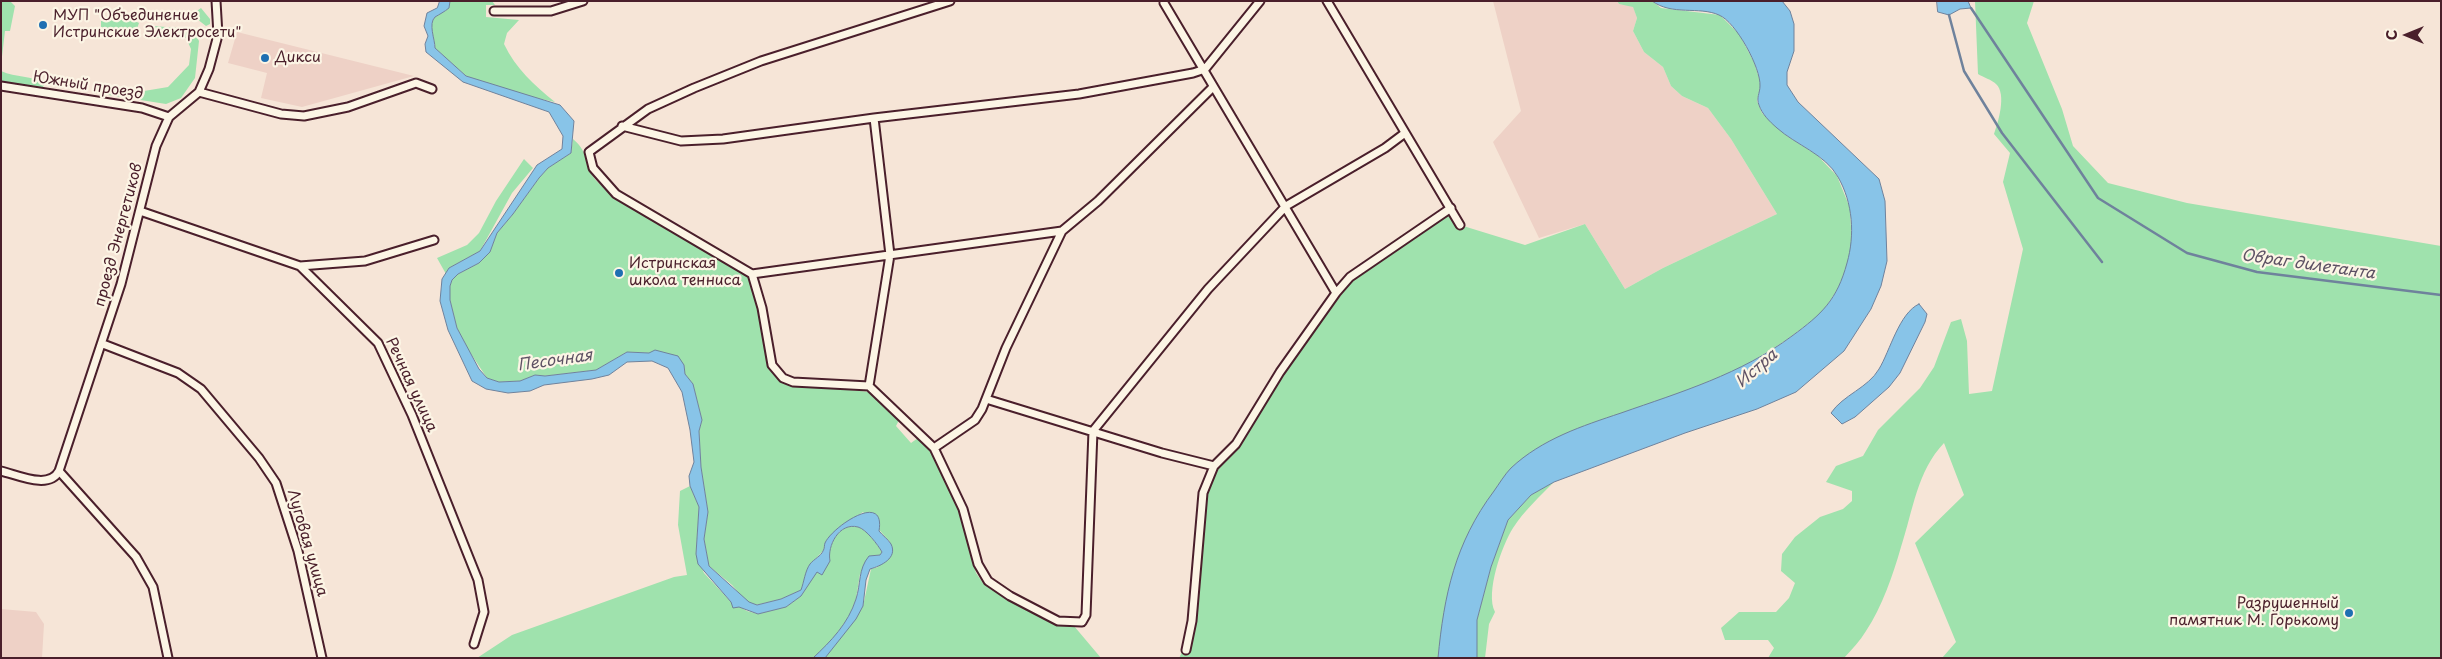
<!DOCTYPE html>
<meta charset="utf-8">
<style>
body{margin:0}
#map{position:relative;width:2442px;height:659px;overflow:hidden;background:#f6e5d7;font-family:"Playpen Sans",sans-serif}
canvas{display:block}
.frame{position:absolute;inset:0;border:2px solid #4a1f2b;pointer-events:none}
.north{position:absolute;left:2382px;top:10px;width:50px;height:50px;-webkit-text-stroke:4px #fcf5e5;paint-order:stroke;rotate:270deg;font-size:14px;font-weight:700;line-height:20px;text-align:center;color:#4a1f2b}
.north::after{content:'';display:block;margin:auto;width:18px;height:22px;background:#4a1f2b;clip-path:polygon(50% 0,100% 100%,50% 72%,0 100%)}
</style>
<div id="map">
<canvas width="2442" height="659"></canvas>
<div class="frame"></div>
<div class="north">С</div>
</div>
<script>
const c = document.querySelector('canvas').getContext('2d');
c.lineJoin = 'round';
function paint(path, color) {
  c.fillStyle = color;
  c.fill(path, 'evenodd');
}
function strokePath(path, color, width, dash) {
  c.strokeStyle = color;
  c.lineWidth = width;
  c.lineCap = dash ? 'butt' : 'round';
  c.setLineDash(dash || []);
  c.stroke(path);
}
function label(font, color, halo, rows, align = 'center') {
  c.font = font + ' "Playpen Sans",sans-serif';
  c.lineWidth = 4.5;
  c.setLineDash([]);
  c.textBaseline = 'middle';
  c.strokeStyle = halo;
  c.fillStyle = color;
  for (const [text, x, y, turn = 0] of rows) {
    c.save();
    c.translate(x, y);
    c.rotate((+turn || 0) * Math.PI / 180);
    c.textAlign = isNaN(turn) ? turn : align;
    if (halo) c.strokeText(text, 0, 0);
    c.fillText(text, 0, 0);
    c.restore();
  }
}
paint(new Path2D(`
 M1493,1H1617L1619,4L1633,6L1637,18L1633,31L1644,52L1663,67L1671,86L1682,96L1708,108L1731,139L1777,214L1663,268L1625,289L1585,224L1539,238L1493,142L1521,111Z
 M237,32L414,76L302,107L261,98L267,73L228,63Z
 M1,609L36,612L44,624L42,658H1Z`), '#eed1c6');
paint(new Path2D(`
 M1,1H10L15,6L10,31H5L1,65Z
 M450,1H492L495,5H486V17L519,20L507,33L504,44C516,69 534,85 555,102L527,96L466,76L435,48C435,39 428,24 435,17C439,14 444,12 449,8Z
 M1617,1H1652L1661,8L1720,15L1739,34L1754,62L1761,84L1757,101L1762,113L1787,136L1817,155L1837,176L1850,208L1852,247L1842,283L1821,314L1785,341L1738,370L1693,388L1511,468L1439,648L1438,658H1179L1187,643L1206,494L1216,471L1240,446L1281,377L1352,280L1450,213L1460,225L1525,245L1585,224L1625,289L1663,268L1777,214L1731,139L1708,108L1682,96L1671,86L1663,67L1644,52L1633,31L1637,18L1633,7L1619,4Z
 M1975,1H2034L2027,23L2062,109L2073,146L2108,183L2187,203L2441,246V658H1942L1956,642L1915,543L1964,495L1944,443C1917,471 1913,511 1901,547C1893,575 1882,607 1866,631C1860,641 1852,649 1844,658H1768L1774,648L1768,640H1725L1721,628L1739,612H1776L1789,598L1795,583L1781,571L1782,554L1795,537L1820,517L1843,509L1852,501V491L1826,482L1836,466L1863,456L1878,430L1920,388L1934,367L1951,322L1961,319L1967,341L1969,394L1992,391L2023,249L2003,182L2010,153L1994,134C1998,123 2007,94 1996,84C1992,80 1983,77 1978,74Z
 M201,8L210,19V24L206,26L197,19L194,13Z
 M131,19L139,23L134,37L130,31L101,27V21Z
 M153,26L193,29L199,41L195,78L181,98L166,104L96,93L97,84L144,91L168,87L189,65L191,49L186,38H150Z
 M1,71C16,78 32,75 45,84L40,91L1,89Z
 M573,139C587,151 584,158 591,173C595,183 609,190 618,197L750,278L755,283L769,364C773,377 778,380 791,384L870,392L899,420L896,426L911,443L918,438L930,450L960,511L976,573L983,583L1028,611L1068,626H1074L1101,658H825L863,606L871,569L878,567L890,542L863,512L836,531L822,552L809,566L801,590L781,599L756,605L746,601L732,585L709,566L704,539L708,512L701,467L699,431L702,420L693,384L685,374L684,365L649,353L627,352L596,370L544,376L535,375L520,381L499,382L487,378L469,351L457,328L450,300V286L452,280L458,274L479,263L490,252L497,233L513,214L539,178L548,168L571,153Z
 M524,159L533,168L512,193L480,251L449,268L446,274L437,258L467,245L479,233L496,201Z
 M1554,482C1540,496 1524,511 1513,528C1502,545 1485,593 1495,612L1489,624L1485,658H1477V620L1491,567L1508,520L1531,495Z
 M690,486L699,507L696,554L704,573L731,602L747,611L758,614L786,607L801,596L817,571L820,573L830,561C827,546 839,522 858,527C866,529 878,545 882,552L880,555L874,556L860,574L856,599L849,617L830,643L813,658H477L512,635L674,577L687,575L678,525L680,491Z`), '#9fe2ad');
const water = new Path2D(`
 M440,1H450L449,8C444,12 440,14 435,17C428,24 435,39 435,48L466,76L560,105L574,121L571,153L548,168L539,178L513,214L497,233L490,252L479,263L458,274L452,280L450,286V300L457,328L479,369L487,378L499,382L520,381L535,375L545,376L596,370L627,352L649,353L655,350L678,356L684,365L685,374L693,384L702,420L699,431L701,467L708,512L704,539L709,566L749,602L757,605L781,599L801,590C804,582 805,571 810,564C814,559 821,556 823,551C825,548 824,545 825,543C832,527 886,490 879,531C882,535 888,539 891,544C898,558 881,566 870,569L866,580L863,606L856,619L825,658H813C831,641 848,624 856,599C861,584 858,569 869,556L880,555L882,552C878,545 866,529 858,527C839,522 827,546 830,561L822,575L817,572L801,596L786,607L758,614L739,607L733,608L731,602L698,564L696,554L699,507L690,486L689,476L694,462L690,430L682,392L668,368L652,361L627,362L609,375L592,379L544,385L530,391L508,393L486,389L472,381L448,330L440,301L442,279L449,268L480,251L537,165L562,149L563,136L549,112L463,82L426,52L425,44L428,36L424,26L427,13L437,8Z
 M1652,1H1782L1790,11L1794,24V51L1787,72V85L1798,102L1879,179L1885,201L1887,261L1881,286L1871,309L1844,351L1796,392L1757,409L1685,433L1554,482L1531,495L1508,520L1491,567L1477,620V658H1438C1444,595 1455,543 1494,491C1499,484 1505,474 1511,468C1542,439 1582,426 1621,413C1681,392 1741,374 1792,336C1822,314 1837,300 1847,263C1855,235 1853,203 1838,177C1825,154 1796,145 1777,128C1769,121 1762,114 1759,105C1756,98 1760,93 1760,86C1761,68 1736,22 1719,15C1699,6 1672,16 1652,1Z
 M1937,1H1968L1971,8L1960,9L1949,15L1938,12Z
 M1919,304L1927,314L1925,322L1900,373L1889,387L1855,417L1842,424L1831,413C1843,395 1868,388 1879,369C1890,351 1899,313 1919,304Z`);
paint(water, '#88c4e8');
strokePath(water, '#6f829c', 1);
strokePath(new Path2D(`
 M1971,8L2098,198L2187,253L2257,272L2441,295
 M1949,15L1964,71L2002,133L2102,262`), '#6f829c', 2.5);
const street = new Path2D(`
 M950,1L761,61L694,88L648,109L589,152L593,168L616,194L752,274L762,308L772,365L783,378L793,382L869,386L934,448L963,509L978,564L988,581L1010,596L1058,621L1082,622L1086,615L1093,431L1208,289L1286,206L1385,148L1405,133
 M1327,1L1460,225
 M1164,3L1336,293L1280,372L1236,444L1214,466L1203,493L1192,621L1186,650
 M494,11H551L583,1
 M1,86L142,108L169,117
 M199,92L281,114L304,116L348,107L416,83L432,89
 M622,126L681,141L723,139L874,118L1079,94L1193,73L1205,69L1260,1
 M140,211L300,266L378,343L412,415L478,580L484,612L474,644
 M300,266L365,261L434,240
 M752,274L1062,231
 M1336,293L1350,277L1451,208
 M103,344L178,373L201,389L259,458L276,483L298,551L322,658
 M869,386L890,255L874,118
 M986,399L1162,453L1214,466
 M934,448L975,420L982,409L1006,348L1062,231L1098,201L1213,87
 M1,471C18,475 49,490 59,471L121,284L156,146L169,117L199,92L209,69L218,35L216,1
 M59,471L136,557L153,587L168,658`);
strokePath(street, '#4a1f2b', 11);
strokePath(street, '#fcf5e5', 7);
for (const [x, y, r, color] of [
 [43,25,5,"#1f6fb2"],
 [265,58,5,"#1f6fb2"],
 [619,273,5,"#1f6fb2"],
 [2349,613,5,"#1f6fb2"]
]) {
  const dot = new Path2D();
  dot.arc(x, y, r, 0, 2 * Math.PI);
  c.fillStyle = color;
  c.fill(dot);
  strokePath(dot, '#fcf5e5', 2);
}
label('15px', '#4a1f2b', '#fcf5e5', [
 ["МУП \"Объединение",53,16],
 ["Истринские Электросети\"",53,33],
 ["Дикси",275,58],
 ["Истринская",629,264],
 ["школа тенниса",629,281],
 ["Разрушенный",2339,604,"right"],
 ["памятник М. Горькому",2339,621,"right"]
], 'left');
label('15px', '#4a1f2b', '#fcf5e5', [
 ["Южный проезд",88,86,9],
 ["проезд Энергетиков",119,235,-75],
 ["Речная улица",411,385,65],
 ["Луговая улица",307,543,74]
]);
label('italic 16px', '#5d5164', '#fcf5e5', [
 ["Овраг дилетанта",2308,265,8],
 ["Песочная",555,361,-8],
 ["Истра",1757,369,-41]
]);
</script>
